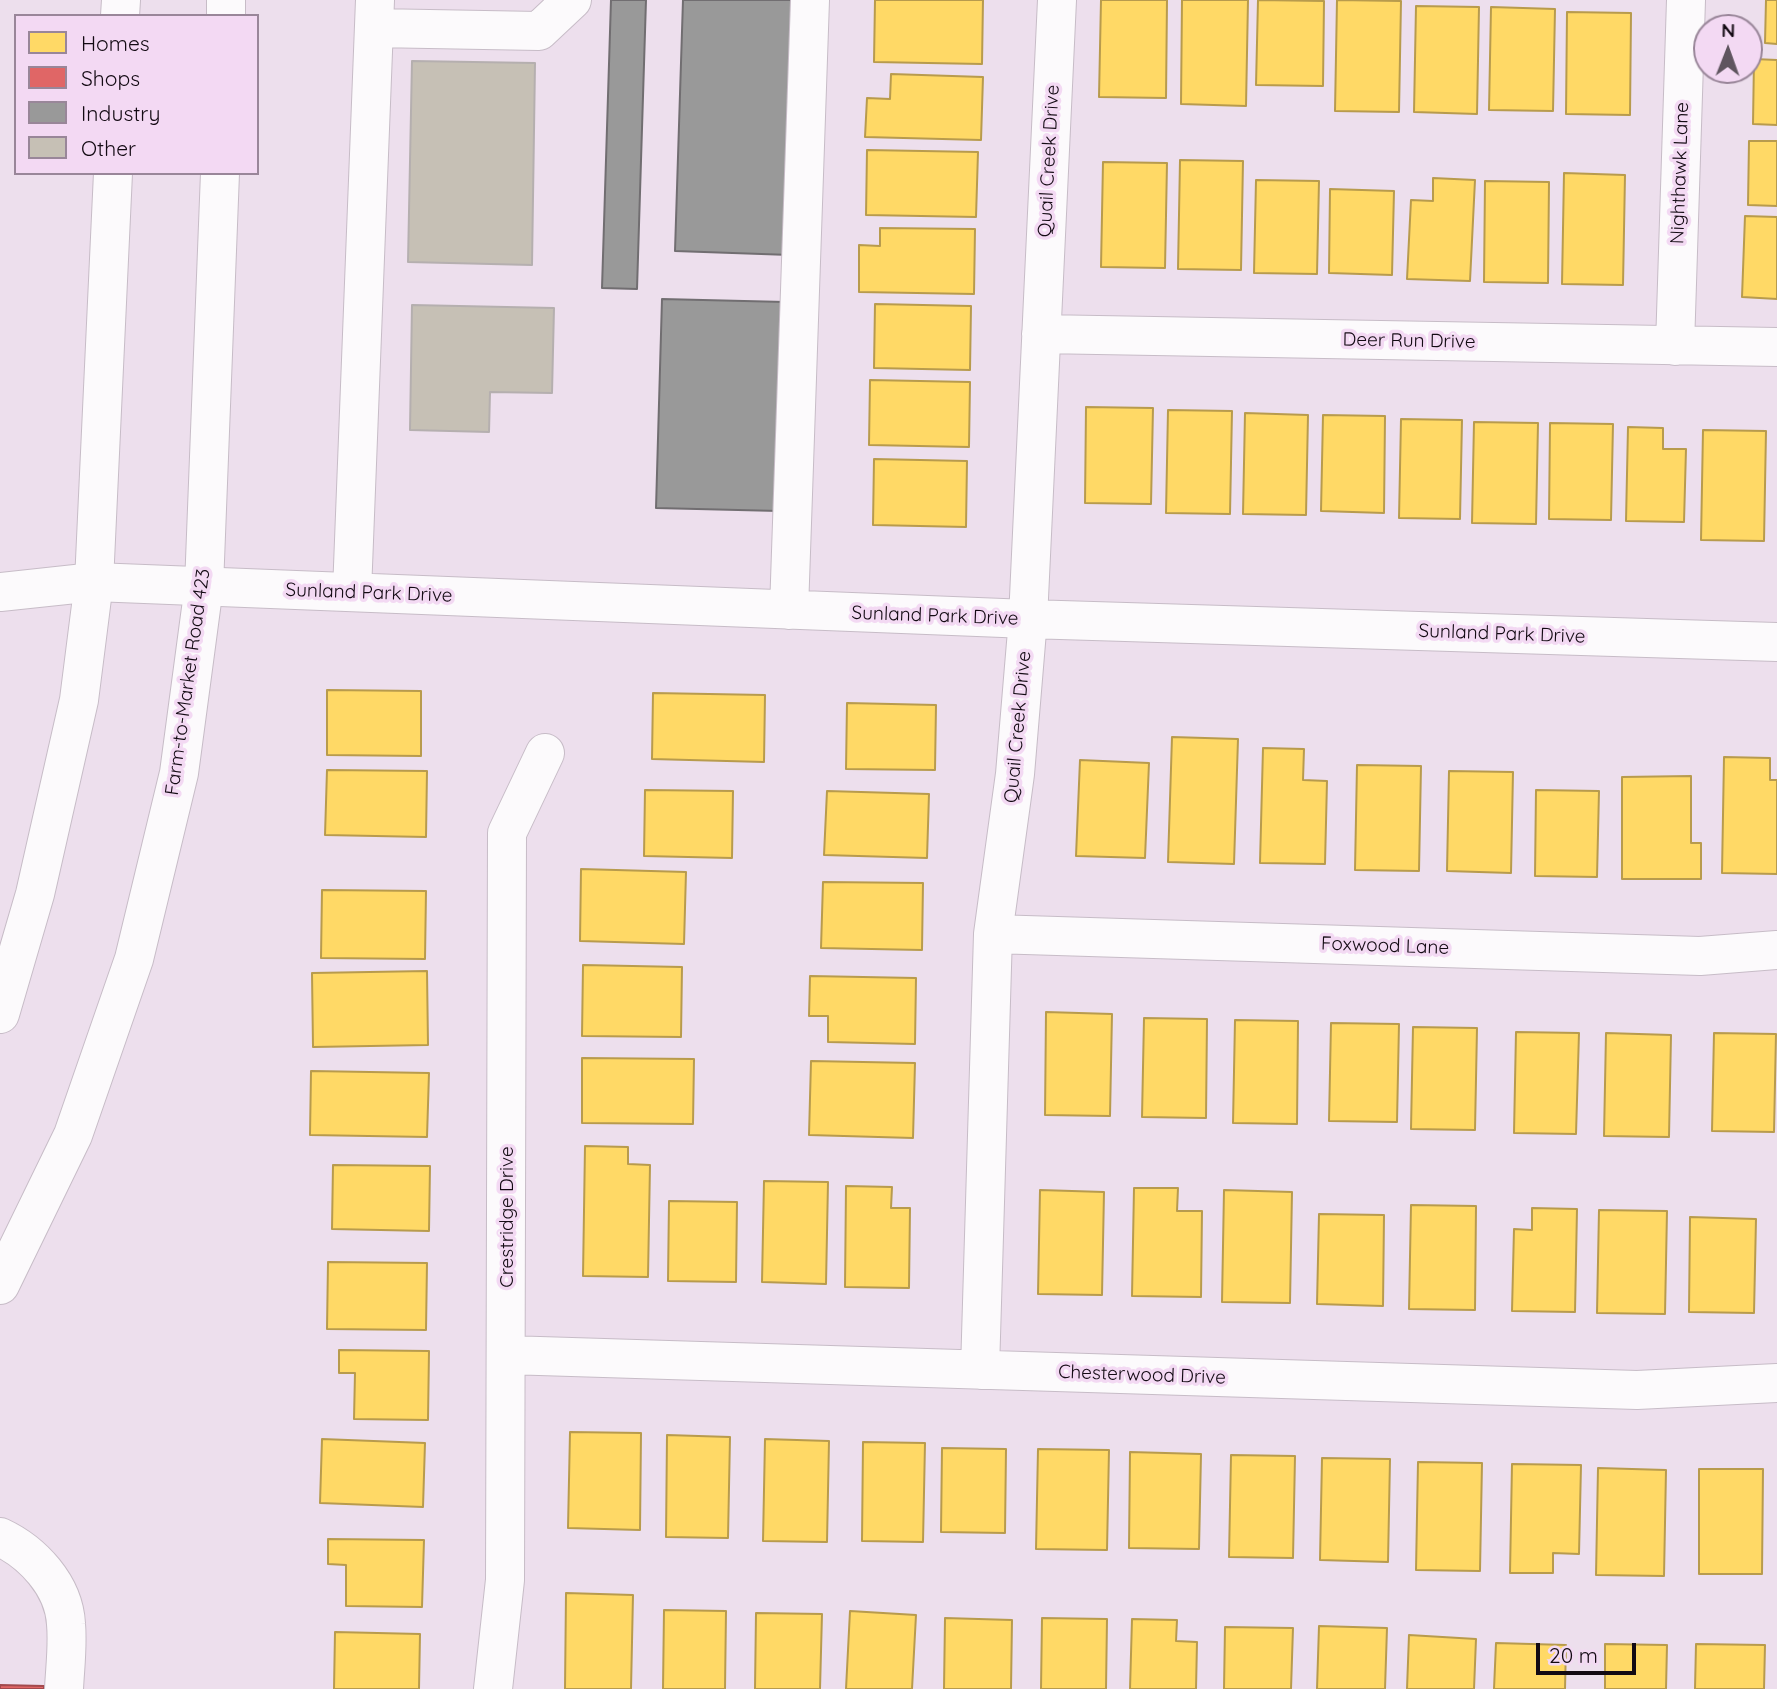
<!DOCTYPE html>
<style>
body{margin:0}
#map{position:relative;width:1777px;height:1689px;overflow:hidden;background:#eddfed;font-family:Quicksand,sans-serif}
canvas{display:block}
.legend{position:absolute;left:14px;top:14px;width:245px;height:161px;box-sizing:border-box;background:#f3d9f3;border:2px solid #998699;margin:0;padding:9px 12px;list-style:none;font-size:21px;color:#130a13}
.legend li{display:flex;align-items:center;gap:14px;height:35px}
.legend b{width:35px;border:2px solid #998699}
.north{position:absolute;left:1693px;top:14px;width:70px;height:70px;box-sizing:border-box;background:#f3d9f3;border:2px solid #998699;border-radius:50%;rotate:1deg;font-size:19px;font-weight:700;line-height:28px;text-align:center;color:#130a13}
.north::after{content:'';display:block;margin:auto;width:24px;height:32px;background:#5f555f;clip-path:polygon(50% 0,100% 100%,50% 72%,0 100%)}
.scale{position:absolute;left:1536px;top:1643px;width:100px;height:32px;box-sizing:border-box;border:4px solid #130a13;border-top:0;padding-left:9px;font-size:21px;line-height:24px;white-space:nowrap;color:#130a13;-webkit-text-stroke:5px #f3d9f3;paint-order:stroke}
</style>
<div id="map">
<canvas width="1777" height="1689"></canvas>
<ul class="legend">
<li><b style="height:19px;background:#ffd966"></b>Homes</li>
<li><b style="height:19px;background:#e06666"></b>Shops</li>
<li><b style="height:19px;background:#999"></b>Industry</li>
<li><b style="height:19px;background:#c6c0b5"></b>Other</li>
</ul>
<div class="north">N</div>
<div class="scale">20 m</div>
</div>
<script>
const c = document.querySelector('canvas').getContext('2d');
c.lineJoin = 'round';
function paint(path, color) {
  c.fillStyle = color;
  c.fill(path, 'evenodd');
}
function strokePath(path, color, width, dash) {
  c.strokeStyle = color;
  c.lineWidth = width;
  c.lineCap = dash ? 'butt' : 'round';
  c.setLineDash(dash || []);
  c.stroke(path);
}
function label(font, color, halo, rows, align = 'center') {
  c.font = font + ' Quicksand,sans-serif';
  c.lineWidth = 7;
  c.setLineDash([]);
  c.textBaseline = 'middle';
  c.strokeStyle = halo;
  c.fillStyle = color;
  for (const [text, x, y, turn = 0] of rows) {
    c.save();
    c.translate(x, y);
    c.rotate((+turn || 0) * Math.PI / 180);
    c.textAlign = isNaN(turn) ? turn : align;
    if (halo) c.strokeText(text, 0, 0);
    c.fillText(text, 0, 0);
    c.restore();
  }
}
const homes = new Path2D(`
 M875,0H983L982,64L874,62Z
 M1101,0H1167L1166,98L1099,97Z
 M1182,0H1248L1246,106L1181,104Z
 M1258,0L1324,1L1323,86L1256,85Z
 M1337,0L1401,1L1399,112L1335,111Z
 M1766,0H1777V44L1765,43Z
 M1416,6L1479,7L1477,114L1414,112Z
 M1491,7L1555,9L1553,111L1489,110Z
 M1567,12L1631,13L1630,115L1566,114Z
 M1754,59L1777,60V125L1753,124Z
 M891,74L983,77L981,140L865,137L867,98L890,99Z
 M1749,141H1777V206L1748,205Z
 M867,150L978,152L976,217L866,215Z
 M1180,160L1243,161L1241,270L1178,269Z
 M1103,162L1167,163L1165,268L1101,267Z
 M1564,173L1625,175L1623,285L1562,284Z
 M1433,178L1475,180L1470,281L1407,279L1411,200L1433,201Z
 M1256,180L1319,181L1317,274L1254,273Z
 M1485,181L1549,182L1548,283L1484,282Z
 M1330,189L1394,191L1392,275L1329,273Z
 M1745,216L1777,217V299L1742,297Z
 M880,228L975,229L974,294L859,292V245L880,246Z
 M875,304L971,306L970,370L874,368Z
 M870,380L970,382L969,447L869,445Z
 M1086,407L1153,408L1151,504L1085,503Z
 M1168,410L1232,411L1230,514L1166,513Z
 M1245,413L1308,415L1306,515L1243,514Z
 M1323,415L1385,416L1384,513L1321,511Z
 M1401,419L1462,420L1460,519L1399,518Z
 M1474,422L1538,423L1536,524L1472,523Z
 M1550,423L1613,424L1611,520L1549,519Z
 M1628,427L1663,428V449H1686L1684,522L1626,521Z
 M1703,430L1766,431L1764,541L1701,540Z
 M874,459L967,461L966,527L873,525Z
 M327,690L421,691V756L327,755Z
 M653,693L765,695L764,762L652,759Z
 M847,703L936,705L935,770L846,769Z
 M1172,737L1238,739L1234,864L1168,862Z
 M1263,748L1304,749L1303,780L1327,781L1325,864L1260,863Z
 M1724,757L1770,758V780H1777V874L1722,873Z
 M1080,760L1149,763L1145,858L1076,856Z
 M1357,765L1421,766L1419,871L1355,870Z
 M327,770L427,771L426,837L325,835Z
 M1449,771L1513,772L1511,873L1447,871Z
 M1691,776V843H1701V879H1622V777Z
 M645,790L733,791L732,858L644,856Z
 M1536,790L1599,791L1597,877L1535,876Z
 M827,791L929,794L927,858L824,855Z
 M581,869L686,872L684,944L580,941Z
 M823,882L923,883L922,950L821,948Z
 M322,890L426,891L425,959L321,958Z
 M583,965L682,967L681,1037L582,1036Z
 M427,971L428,1045L313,1047L312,973Z
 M810,976L916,978L915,1044L828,1042V1016H809Z
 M1046,1012L1112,1014L1110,1116L1045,1115Z
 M1144,1018L1207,1019L1206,1118L1142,1117Z
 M1235,1020L1298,1021L1297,1124L1233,1123Z
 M1331,1023L1399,1024L1397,1122L1329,1121Z
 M1413,1027L1477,1028L1475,1130L1411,1129Z
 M1516,1032L1579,1033L1576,1134L1514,1133Z
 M1606,1033L1671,1035L1669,1137L1604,1136Z
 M1714,1033L1776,1034L1774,1132L1712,1131Z
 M582,1058L694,1059L693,1124L582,1123Z
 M811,1061L915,1063L913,1138L809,1135Z
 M311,1071L429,1073L427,1137L310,1135Z
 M585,1146L628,1147V1164L650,1165L648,1277L583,1276Z
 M333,1165L430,1166L429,1231L332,1229Z
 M764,1181L828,1182L826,1284L762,1282Z
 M846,1186L892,1187L891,1208H910L909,1288L845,1287Z
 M1134,1188H1178L1177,1211H1202L1201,1297L1132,1296Z
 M1040,1190L1104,1192L1102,1295L1038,1294Z
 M1224,1190L1292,1192L1290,1303L1222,1302Z
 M669,1201L737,1202L736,1282L668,1281Z
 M1411,1205L1476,1206L1475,1310L1409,1309Z
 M1532,1208L1577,1209L1575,1312L1512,1311L1514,1229L1532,1230Z
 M1599,1210L1667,1211L1665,1314L1597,1313Z
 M1319,1214L1384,1215L1383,1306L1317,1304Z
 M1690,1217L1756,1219L1754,1313L1689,1312Z
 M328,1262L427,1263L426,1330L327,1329Z
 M339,1350L429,1351L428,1420L354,1419L355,1373H339Z
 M570,1432L641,1433L640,1530L568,1528Z
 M667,1435L730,1437L728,1538L666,1537Z
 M322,1439L425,1443L423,1507L320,1503Z
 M765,1439L829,1441L827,1542L763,1541Z
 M863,1442L925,1443L923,1542L862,1541Z
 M942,1448L1006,1449L1005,1533L941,1532Z
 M1038,1449L1109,1450L1107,1550L1036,1549Z
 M1130,1452L1201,1454L1199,1549L1129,1548Z
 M1231,1455L1295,1456L1293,1558L1229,1557Z
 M1322,1458L1390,1459L1388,1562L1320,1560Z
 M1418,1462L1482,1463L1480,1571L1416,1570Z
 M1512,1464L1581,1465L1579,1554L1553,1553V1573H1510Z
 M1598,1468L1666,1470L1664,1576L1596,1575Z
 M1699,1469H1763L1762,1574H1699Z
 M328,1539L424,1540L422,1607L346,1606V1565L328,1564Z
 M566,1593L633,1595L631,1689H565Z
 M664,1610L726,1611L725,1689H663Z
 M850,1611L916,1615L912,1689H846Z
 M756,1613L822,1614L820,1689H755Z
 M945,1618L1012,1620L1011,1689H944Z
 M1042,1618L1107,1619L1106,1689H1041Z
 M1132,1619L1177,1620L1176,1641L1197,1642L1196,1689H1130Z
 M1319,1626L1387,1628L1385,1689H1317Z
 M1225,1627L1293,1628L1291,1689H1224Z
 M335,1632L420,1634L419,1689H334Z
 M1409,1635L1476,1639L1474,1689H1407Z
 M1496,1643L1566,1645L1565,1689H1494Z
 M1605,1644L1667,1645L1666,1689H1605Z
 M1696,1644L1765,1645L1764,1689H1695Z`);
paint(homes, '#ffd966');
strokePath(homes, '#b89b4d', 2);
const shops = new Path2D(`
 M0,1685L44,1686V1689H0Z`);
paint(shops, '#e06666');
strokePath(shops, '#a24a4d', 2);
const industry = new Path2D(`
 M611,0H646L637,289L602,288Z
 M683,0H797L790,255L675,251Z
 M662,299L785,302L779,511L656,508Z`);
paint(industry, '#999');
strokePath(industry, '#716e71', 2);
const building = new Path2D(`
 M412,61L535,63L532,265L408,262Z
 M412,305L554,308L552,393L490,392L489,432L410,430Z`);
paint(building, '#c6c0b5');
strokePath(building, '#b5afaf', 2);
const minor = new Path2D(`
 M374,28L539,31L572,0
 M1041,334L1777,347
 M1675,346L1686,0
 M0,592L94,582L1028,619L1777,642
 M352,592L375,0
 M789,610L810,0
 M993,934L1700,956L1777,950
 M507,1355L1637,1390L1777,1383
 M980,1370L993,934L1015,774L1028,619L1057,0
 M0,1537C32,1552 64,1585 66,1624C68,1645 65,1668 64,1689
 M493,1689L505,1580L507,833L545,753`);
const major = new Path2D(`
 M120,16L121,0
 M226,16V0
 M0,1014L35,894L79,700L94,582L113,173
 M0,1285L73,1135L134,959L179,773L204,586L220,173`);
strokePath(minor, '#c7bcc7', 40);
strokePath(major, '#c7bcc7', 40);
strokePath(minor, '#fcfafc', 38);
strokePath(major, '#fcfafc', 38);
label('19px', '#130a13', '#f3d9f3', [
 ["Quail Creek Drive",1049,161,-87],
 ["Nighthawk Lane",1680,173,-88],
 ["Deer Run Drive",1409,341,1],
 ["Sunland Park Drive",369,593,2],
 ["Sunland Park Drive",935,616,2],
 ["Sunland Park Drive",1502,634,2],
 ["Farm-to-Market Road 423",188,682,-82],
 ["Quail Creek Drive",1018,727,-85],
 ["Foxwood Lane",1385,946,2],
 ["Crestridge Drive",507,1217,-90],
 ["Chesterwood Drive",1142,1375,2]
]);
</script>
